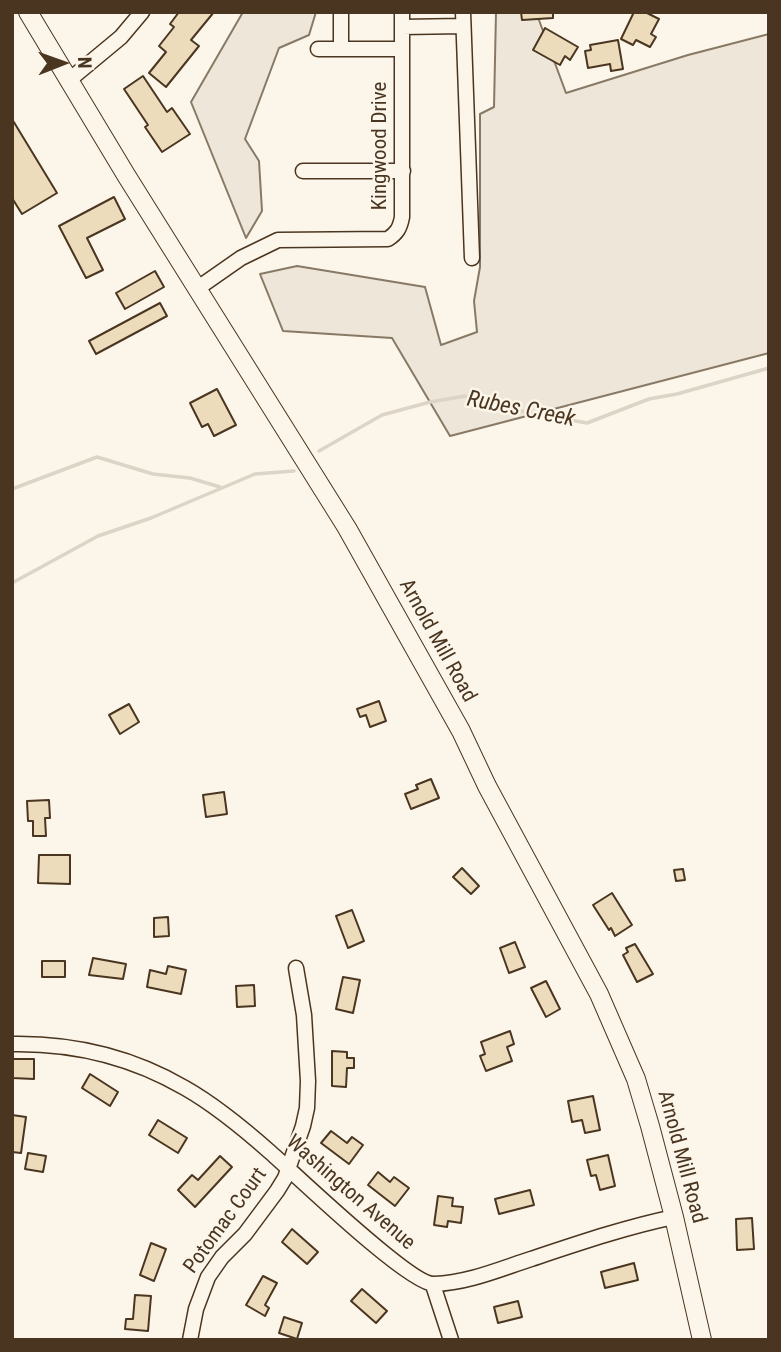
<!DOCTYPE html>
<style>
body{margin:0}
#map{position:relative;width:781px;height:1352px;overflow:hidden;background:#fbf6e9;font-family:"Roboto Condensed",sans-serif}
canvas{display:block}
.frame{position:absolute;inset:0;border:14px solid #4a3520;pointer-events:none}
.north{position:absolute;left:28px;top:28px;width:70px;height:70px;-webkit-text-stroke:5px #fbf6e9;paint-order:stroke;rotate:89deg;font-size:19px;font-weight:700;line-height:28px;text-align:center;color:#4a3520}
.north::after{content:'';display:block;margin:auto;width:24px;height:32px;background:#4a3520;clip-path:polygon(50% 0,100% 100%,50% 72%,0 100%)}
</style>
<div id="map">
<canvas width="781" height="1352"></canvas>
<div class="frame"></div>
<div class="north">N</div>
</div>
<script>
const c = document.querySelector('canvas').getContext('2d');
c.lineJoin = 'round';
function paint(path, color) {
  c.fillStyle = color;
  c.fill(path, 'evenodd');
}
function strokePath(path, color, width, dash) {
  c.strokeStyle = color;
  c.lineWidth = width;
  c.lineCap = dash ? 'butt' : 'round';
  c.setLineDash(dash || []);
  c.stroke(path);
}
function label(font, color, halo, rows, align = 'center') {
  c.font = font + ' "Roboto Condensed",sans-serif';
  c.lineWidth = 5;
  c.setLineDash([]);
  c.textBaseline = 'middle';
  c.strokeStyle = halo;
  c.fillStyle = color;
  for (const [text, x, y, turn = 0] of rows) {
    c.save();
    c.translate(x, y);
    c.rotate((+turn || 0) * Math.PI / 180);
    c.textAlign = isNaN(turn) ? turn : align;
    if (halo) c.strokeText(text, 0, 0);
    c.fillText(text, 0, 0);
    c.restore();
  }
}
const green = new Path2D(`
 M243,12H316L309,35L279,48L245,139L259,161L262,211L246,238L191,102Z
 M496,12H536L566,93L688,55L769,34V353L450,436L392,338L283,331L260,274L297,266L425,287L441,345L477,332L474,301L480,267V114L494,107Z`);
paint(green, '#ede6d9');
strokePath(green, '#887966', 2);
strokePath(new Path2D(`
 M319,451L382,415L430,402L465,396L508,409L587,423L649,399L677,394L769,368
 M12,489L97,457L153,474L190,478L220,487
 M12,583L98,536L151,518L255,474L294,471`), '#dcd4c6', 3.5);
const building = new Path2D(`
 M179,12H214L191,40L199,46L166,87L149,73L166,52L159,46L174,27L170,24Z
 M521,12H553V18L522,20Z
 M634,12H645L659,19L651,34L656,37L650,47L636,40L633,45L621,39Z
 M545,28L578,47L570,60L565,56L560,65L533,50Z
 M618,40L623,69L611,71L610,64L588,68L585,51L591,50L590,45Z
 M143,76L167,112L172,108L190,134L162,152L145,127L148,125L124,89Z
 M12,119L57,193L22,214L12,198Z
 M114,197L125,219L87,238L103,270L86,278L59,226Z
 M155,271L164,287L125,309L116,293Z
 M160,303L167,316L96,354L89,341Z
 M217,389L236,425L214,436L208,424L202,427L190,403Z
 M379,701L386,721L370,727L366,715L360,717L357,709Z
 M129,704L139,722L120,734L109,715Z
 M431,779L439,798L411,809L405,794L418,789L416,785Z
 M224,792L227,814L206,817L203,795Z
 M49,800L50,818H45L46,836H33V821H28L27,801Z
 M39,855H70V884L38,883Z
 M462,868L479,886L471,894L453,877Z
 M683,869L685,880L676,881L674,870Z
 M612,893L632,925L615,936L611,928L609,930L593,905Z
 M352,910L364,941L348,948L336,916Z
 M168,917L169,936L154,937V918Z
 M515,942L525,967L509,973L500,948Z
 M635,944L653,974L637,982L623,955L628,952L626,948Z
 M93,958L126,964L123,979L89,975Z
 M42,961H65V977H42Z
 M168,966L186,970L181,994L147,987L150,970L166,974Z
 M343,977L360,980L353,1013L336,1009Z
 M546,981L560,1009L546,1017L531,988Z
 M254,985L255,1006L237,1007L236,986Z
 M510,1031L514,1044L507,1047L512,1061L486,1071L480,1056L485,1054L481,1042Z
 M332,1051L347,1052V1058H354V1068H347L346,1087L332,1086Z
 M12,1059H34V1079L12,1078Z
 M90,1074L118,1092L110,1106L82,1088Z
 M593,1096L600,1130L585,1133L582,1120L572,1122L568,1101Z
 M12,1115L26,1117L21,1153L12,1152Z
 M158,1120L187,1138L178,1153L149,1135Z
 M331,1131L347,1143L352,1137L363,1145L349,1164L321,1143Z
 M28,1153L46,1156L43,1172L25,1169Z
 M608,1155L615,1186L600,1190L596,1175L591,1176L587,1160Z
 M220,1156L232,1167L195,1207L178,1190L192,1175L198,1180Z
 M378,1172L390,1182L394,1177L409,1188L395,1206L368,1185Z
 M530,1190L534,1205L499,1214L495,1199Z
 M438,1196L453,1198L452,1206L463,1207L461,1223L448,1221L447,1227L434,1225Z
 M752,1218L754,1249L737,1250L736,1219Z
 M292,1229L318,1252L307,1264L282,1242Z
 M151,1243L166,1249L154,1281L140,1275Z
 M634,1263L638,1280L605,1288L601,1272Z
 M263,1276L277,1283L265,1305L269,1308L265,1316L246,1305Z
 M362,1289L387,1311L376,1323L351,1301Z
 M135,1295L151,1296L148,1331L125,1329L126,1319H133Z
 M518,1301L522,1317L498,1323L494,1307Z
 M284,1317L302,1323L297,1339L279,1333Z`);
paint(building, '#ecdcbc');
strokePath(building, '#4a3520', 2);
const minor = new Path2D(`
 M463,12L472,258
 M402,27L463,26
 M318,49H401
 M341,49V12
 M68,81L121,37L142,12
 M303,171H403
 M198,288L241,258L278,240L388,239C397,233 400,228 402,217V12
 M12,1044C74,1043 132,1057 185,1088C215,1105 244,1129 270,1152C294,1173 410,1285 434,1284C468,1283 500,1269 531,1259C579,1243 626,1227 674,1217
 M433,1285L451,1340
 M190,1340L196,1309L208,1277L222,1257L245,1234L277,1191L285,1178L303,1126L307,1108L308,1081L304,1015L296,968`);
const major = new Path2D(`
 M28,12L126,175L347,528L461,731L487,786L599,994L636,1079L650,1126L674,1217L702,1340`);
strokePath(minor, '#4a3520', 17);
strokePath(major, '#4a3520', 20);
strokePath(minor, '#fbf6e9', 14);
strokePath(major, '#fbf6e9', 18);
label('21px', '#4a3520', '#fbf6e9', [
 ["Kingwood Drive",381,146,-90],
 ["Arnold Mill Road",437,641,61],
 ["Arnold Mill Road",681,1157,75],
 ["Washington Avenue",350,1193,41],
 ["Potomac Court",226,1221,-54]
]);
label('italic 23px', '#4a3520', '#fbf6e9', [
 ["Rubes Creek",521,410,11]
]);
</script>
